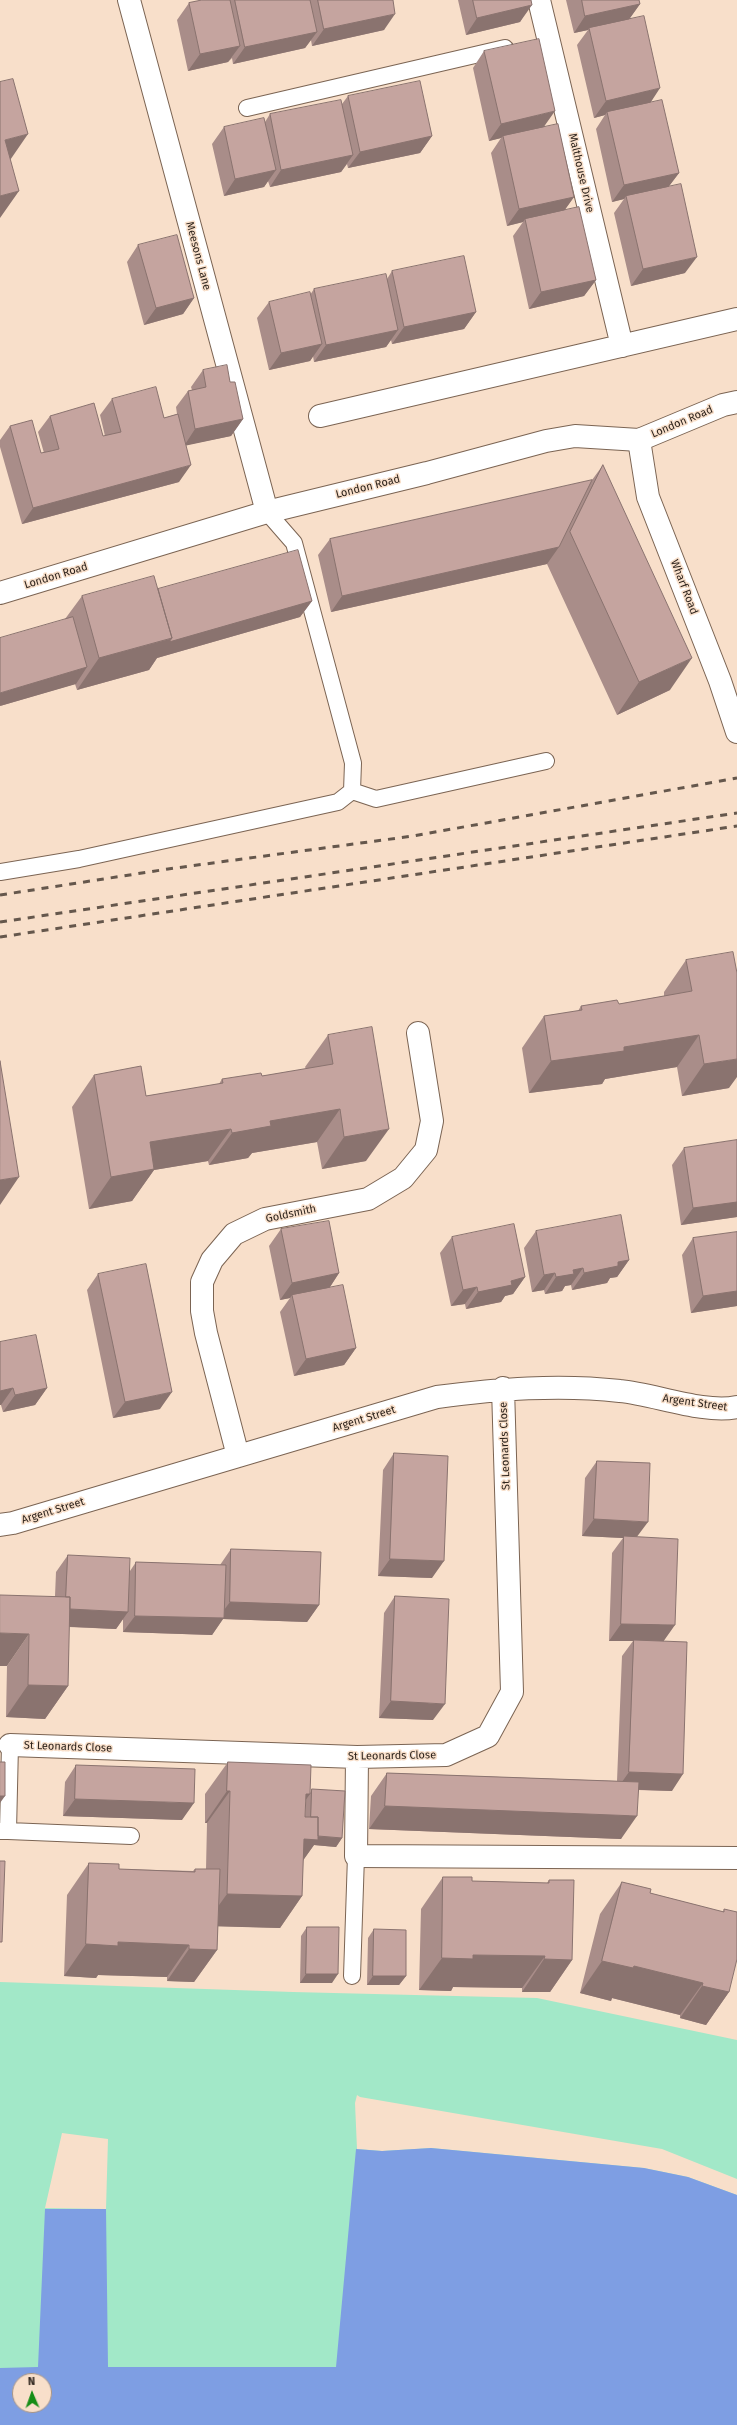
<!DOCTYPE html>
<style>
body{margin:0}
#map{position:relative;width:737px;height:2425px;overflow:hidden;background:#f8dfca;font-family:"Fira Sans",sans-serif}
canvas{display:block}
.north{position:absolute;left:12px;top:2373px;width:40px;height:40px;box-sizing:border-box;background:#f8dfca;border:1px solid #a79485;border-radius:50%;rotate:358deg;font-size:11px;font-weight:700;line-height:16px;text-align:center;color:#2e241d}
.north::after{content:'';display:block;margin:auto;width:14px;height:18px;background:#158d16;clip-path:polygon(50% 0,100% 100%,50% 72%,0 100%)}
</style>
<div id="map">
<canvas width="737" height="2425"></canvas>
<div class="north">N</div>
</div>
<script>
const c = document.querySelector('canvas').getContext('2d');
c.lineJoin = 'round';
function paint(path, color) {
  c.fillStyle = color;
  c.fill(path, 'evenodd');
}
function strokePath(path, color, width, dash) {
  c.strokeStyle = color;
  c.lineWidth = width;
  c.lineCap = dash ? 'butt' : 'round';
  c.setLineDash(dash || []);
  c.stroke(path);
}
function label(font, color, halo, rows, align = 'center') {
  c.font = font + ' "Fira Sans",sans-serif';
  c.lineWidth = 3;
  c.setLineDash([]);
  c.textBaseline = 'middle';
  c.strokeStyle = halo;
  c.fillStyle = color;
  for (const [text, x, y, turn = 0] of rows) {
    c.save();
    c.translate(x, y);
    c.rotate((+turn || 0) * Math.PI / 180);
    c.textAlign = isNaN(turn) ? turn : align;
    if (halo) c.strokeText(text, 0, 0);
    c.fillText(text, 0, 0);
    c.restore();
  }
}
paint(new Path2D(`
 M0,1982L293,1992L537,1998L737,2040V2179L662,2149L360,2097L357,2095L355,2103L357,2149L382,2151L431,2148L644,2168L688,2177L737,2195V2425H0ZM62,2133L108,2139L106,2209L45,2208ZM20,2381H44V2405H20Z`), '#a2e8c8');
paint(new Path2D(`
 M431,2148L644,2168L688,2177L737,2195V2425H0V2368L38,2367L45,2209H106L108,2367H336L356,2149L382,2151ZM20,2381H44V2405H20Z`), '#7e9ee3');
const service = new Path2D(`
 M247,108L505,48
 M352,791L376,799L546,761
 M0,872L79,859L338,802L352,791L353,763L294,543L267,512
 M0,1831H8L10,1745
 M8,1831L131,1836
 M352,1976L356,1856`);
const minor = new Path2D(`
 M129,0L267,512
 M539,0L622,346
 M320,416L737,319
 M639,440L648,497L720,681L737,732
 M238,1456L206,1333L202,1311V1282L212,1260L234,1234L265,1219L368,1199L403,1178L426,1150L432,1121L418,1033
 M0,1525L13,1523L437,1397C498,1389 558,1384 620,1391C654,1394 704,1414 737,1407
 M10,1745L357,1757L446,1755L488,1736L512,1692L503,1388
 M357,1757L356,1856L737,1858`);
const tertiary = new Path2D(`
 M0,593L267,512L427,473L546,441L575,436L639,440L723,405L737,402`);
strokePath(service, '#7b6453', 18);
strokePath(minor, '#7b6453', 24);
strokePath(tertiary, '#7b6453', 24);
strokePath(service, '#fff', 16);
strokePath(minor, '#fff', 22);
strokePath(tertiary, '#fff', 22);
strokePath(new Path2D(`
 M0,895L168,869L413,836L737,778
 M0,922L737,813
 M0,937L737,826`), '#65574c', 3, [7, 7]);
paint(new Path2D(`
 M202,0H393L384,30L312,46L311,40L305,48L233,64L232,58L228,62L188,71L177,20L189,3Z
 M458,0H531L520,22L466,35Z
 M566,0H639L640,4L629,19L650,103L679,173L668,187L685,273L631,286L614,213L624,199L612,202L596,129L605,115L594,118L577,45L588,30L574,33Z
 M484,51L544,127L574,197L564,210L596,280L584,296L529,309L513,236L523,222L507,226L491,153L501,138L489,141L473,68Z
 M348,96L432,136L420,153L348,168L347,164L341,172L270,187L268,181L264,187L224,196L212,144L224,127L265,122L270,114L342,104Z
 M138,245L194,298L183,314L144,325L127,262Z
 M392,271L476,312L464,329L392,344L391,340L386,347L314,362L313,356L310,361L269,370L257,318L269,302L310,295L314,289L387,279Z
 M203,370L230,382L243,419L231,436L186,445L179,482L22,524L0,447V440L10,426L41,453H44L38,432L50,416L103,436H105L100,415L112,399L164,418L177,414L176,407L188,391L192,390L191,387Z
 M603,465L670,690L617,715L547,564L331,612L318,555L330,539L592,480Z
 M158,589L312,601L300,617L157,658L149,670L77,690L75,684L0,706L65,619L82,596Z
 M686,960L729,1088L682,1096L677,1067L605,1079L602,1084L529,1093L522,1048L544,1016L578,1011L581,1006L619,1004L664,996V992Z
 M328,1035L366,1161L322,1169L317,1142L252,1153L248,1158L209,1165L208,1161L154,1170L132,1201L89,1209L72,1107L94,1075L146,1096L219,1084L222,1079L262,1076L306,1069L305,1067Z
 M737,1140V1217L681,1225L672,1165L684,1148Z
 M281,1229L339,1273L330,1287L356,1348L344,1365L294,1376L280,1312L290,1298L280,1300L269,1246Z
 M536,1231L629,1260L617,1277L610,1278L607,1283L572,1290L571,1285L565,1286L562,1291L545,1294L544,1290L532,1292L524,1248Z
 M737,1232V1306L691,1313L682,1255L693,1238Z
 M452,1237L525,1277L513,1294L505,1296L501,1302L466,1309L465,1304L451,1306L440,1253Z
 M98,1274L160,1409L113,1418L87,1290Z
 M0,1342L47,1388L35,1405L3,1412L1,1405Z
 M394,1453L432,1578L378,1576L383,1470Z
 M597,1461L637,1537L664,1641L672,1791L638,1790L621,1839L369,1829L371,1796L387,1773L617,1781L622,1656L633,1641H609L612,1553L623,1538L582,1536L585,1478Z
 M231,1549L319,1605L307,1622L223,1619L212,1635L123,1632V1619L116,1629L69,1627L68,1686L45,1719L6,1717L7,1666L55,1596L56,1572L68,1555L130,1571L136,1562L220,1565Z
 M395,1596L433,1720L379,1718L384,1613Z
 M228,1762L310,1793L312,1789L342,1838L336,1847L314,1845L303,1860L302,1896L280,1928L218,1926L217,1950L194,1982L167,1981V1977L98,1975L96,1978L64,1976L67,1895L89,1863L119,1869L193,1871L195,1869H206L207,1823H205V1794ZM306,1799L305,1817V1800Z
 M76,1765L182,1820L63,1816L65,1782Z
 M443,1877L472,1881L547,1883L549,1880L572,1960L550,1992H522V1988L453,1987L451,1991L419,1990L421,1909Z
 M622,1882L650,1893L723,1912L724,1909L729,1992L706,2025L680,2018V2015L612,1998L611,2001L580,1993L600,1914Z
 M307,1927L332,1983H300L301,1936Z
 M374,1929L406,1976L399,1985H367L368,1938Z`), '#a98d89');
paint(new Path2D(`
 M640,4L628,21L589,28L588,30L574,33L585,16Z
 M532,5L520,22L466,35L477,18Z
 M395,14L384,30L312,46L324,29Z
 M317,32L305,48L233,64L245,47Z
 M240,46L228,62L188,71L200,54Z
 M660,88L649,105L607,112L605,115L594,118L606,101Z
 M555,111L543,128L503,136L501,138L489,141L501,124Z
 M28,134L6,166L5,140Z
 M432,136L420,153L348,168L360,152Z
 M353,155L341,172L270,187L281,170Z
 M276,170L264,187L224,196L235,179Z
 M679,173L667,189L626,196L624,199L612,202L624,185Z
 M19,191L0,218V196Z
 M574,197L562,214L525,219L523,222L507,226L519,209Z
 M697,257L685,273L631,286L643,269Z
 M596,280L584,296L529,309L541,292Z
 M194,298L183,314L144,325L156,308Z
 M476,312L464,329L392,344L404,327Z
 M398,330L386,347L314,362L326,345Z
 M322,344L310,361L269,370L281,353Z
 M243,419L231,436L184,446L195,429Z
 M191,465L179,482L22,524L33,508Z
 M559,547L547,564L331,612L342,596Z
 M312,601L300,617L157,658L149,670L77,690L99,658Z
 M692,658L670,690L617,715L639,682Z
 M87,667L76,684L0,706V693Z
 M699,1035L677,1067L605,1079L602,1084L529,1093L551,1061L624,1047Z
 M737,1059V1077L729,1088L682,1096L704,1064Z
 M340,1109L317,1142L252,1153L248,1158L209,1165L232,1133L270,1121Z
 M231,1129L208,1161L154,1170L132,1201L89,1209L111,1177L150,1142Z
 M389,1129L366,1161L322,1169L344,1137Z
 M19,1177L0,1205V1180Z
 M737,1200V1217L681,1225L693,1208Z
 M629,1260L617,1277L610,1278L607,1283L572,1290L584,1273L618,1262Z
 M583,1268L571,1285L565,1286L562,1291L545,1294L556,1277L573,1270Z
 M339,1273L328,1290L292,1295L290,1298L280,1300L292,1283Z
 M555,1273L544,1290L532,1292L544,1275Z
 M525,1277L513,1294L505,1296L501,1302L466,1309L478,1292L511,1281Z
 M477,1287L465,1304L451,1306L463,1290Z
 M737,1291V1306L691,1313L703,1296Z
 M356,1348L344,1365L294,1376L306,1359Z
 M13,1388L1,1405H0V1391Z
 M47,1388L35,1405L3,1412L15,1395Z
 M172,1392L160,1409L113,1418L125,1402Z
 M594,1519L648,1522L636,1538L624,1536L623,1538L582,1536Z
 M390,1559L444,1561L432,1578L378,1576Z
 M230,1602L319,1605L307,1622L223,1619L212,1635L123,1632L135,1616L218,1618Z
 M66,1609L128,1612L116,1629L54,1626Z
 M621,1624L675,1625L663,1642L634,1640L633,1641H609Z
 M0,1633L29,1634L7,1666H0Z
 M28,1685L68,1686L45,1719L6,1717Z
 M391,1701L445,1704L433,1720L379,1718Z
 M629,1772L683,1774L672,1791L617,1789Z
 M227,1791H230L207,1823H205Z
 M306,1794H310L287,1826Z
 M0,1796H5L0,1803Z
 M75,1799L194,1803L182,1820L63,1816Z
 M385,1806L637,1816L621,1839L369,1829Z
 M310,1836L342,1838L336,1847L314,1845L295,1872L304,1839Z
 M227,1894L302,1896L280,1928L204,1926Z
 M118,1942L189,1945L167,1977L98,1975L96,1978L64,1976L86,1944Z
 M189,1949L217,1950L194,1982L167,1981Z
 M473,1955L545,1956L522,1988L453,1987L451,1991L419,1990L442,1958Z
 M544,1959L572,1960L550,1992H522Z
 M602,1961L634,1966L703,1983L680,2015L612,1998L611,2001L580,1993Z
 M306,1974H338L332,1983H300Z
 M373,1976H406L399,1985H367Z
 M702,1986L729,1992L706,2025L680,2018Z`), '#8a736f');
const building = new Path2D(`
 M202,0H230L240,46L200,54L189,3Z
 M235,0H310L317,32L245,47Z
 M318,0H393L395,14L324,29Z
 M473,0H531L532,5L477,18Z
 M582,0H639L640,4L585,16Z
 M644,16L660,88L606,101L589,28Z
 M539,39L555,111L501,124L484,51Z
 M13,79L28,134L5,140L19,191L0,196V82Z
 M420,81L432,136L360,152L348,96Z
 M341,100L353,155L281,170L270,114Z
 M662,100L679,173L624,185L607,112Z
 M264,118L276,170L235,179L224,127Z
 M558,124L574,197L519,209L503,136Z
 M681,184L697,257L643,269L626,196Z
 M579,207L596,280L541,292L525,219Z
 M177,235L194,298L156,308L138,245Z
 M464,256L476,312L404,327L392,271Z
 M386,274L398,330L326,345L314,289Z
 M310,292L322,344L281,353L269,302Z
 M227,365L230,382H235L243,419L195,429L188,391L206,387L203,370Z
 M156,387L164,418L178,414L191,465L33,508L10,426L32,420L41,453L51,451L59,449L50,416L94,403L103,436L121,432L112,399Z
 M603,465L692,658L639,682L570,532Z
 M592,480L559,547L342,596L330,539Z
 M298,550L312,601L169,642L172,638L158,589Z
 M154,576L172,638L99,658L82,596Z
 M73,617L87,667L0,693V638Z
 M733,952L737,973V1059L704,1064L699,1035L624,1047V1051L551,1061L544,1016L582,1010L581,1006L617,1000L619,1004L692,991L686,960Z
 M372,1027L389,1129L344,1137L340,1109L270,1121L271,1126L232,1133L231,1129L150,1142L154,1169L111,1177L94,1075L141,1066L146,1096L223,1083L222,1079L261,1073L262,1076L333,1064L328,1035Z
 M0,1061L19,1177L0,1180Z
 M737,1140V1202L693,1208L684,1148Z
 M621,1215L629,1260L618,1262V1266L584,1273L583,1268L573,1270L574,1274L556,1277L555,1273L544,1275L536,1231Z
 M329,1221L339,1273L292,1283L281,1229Z
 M514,1224L525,1277L511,1281L512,1285L478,1292L477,1287L463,1290L452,1237Z
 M737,1232V1291L703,1296L693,1238Z
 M146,1264L172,1392L125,1402L98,1274Z
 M343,1285L356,1348L306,1359L292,1295Z
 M36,1335L47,1388L15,1395L13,1388L0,1391V1342Z
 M394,1453L448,1456L444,1561L390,1559Z
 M597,1461L650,1463L648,1522L594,1519Z
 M624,1536L678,1539L675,1625L621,1624Z
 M231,1549L321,1552L319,1605L230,1602Z
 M68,1555L130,1558L128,1612L70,1609V1597H66Z
 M136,1562L226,1565L224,1618L135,1616Z
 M0,1595L70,1597L68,1686L28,1685L29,1634L0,1633Z
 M395,1596L449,1599L445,1704L391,1701Z
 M634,1640L687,1642L683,1774L629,1772Z
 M0,1762H5V1796H0Z
 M228,1762L311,1765L310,1794H306L305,1817H318V1840L304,1839L302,1896L227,1894L230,1791H227Z
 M76,1765L195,1769L194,1803L75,1799Z
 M387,1773L639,1782L637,1816L385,1806Z
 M312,1789L345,1791L342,1838L318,1836V1817H311Z
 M0,1861H5L2,1942H0Z
 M89,1863L119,1864V1869L195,1872V1869H220L217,1950L189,1949V1945L118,1942V1946L86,1944Z
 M443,1877H472V1881L549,1883V1880H574L572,1960L544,1959L545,1956L473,1955V1959L442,1958Z
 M622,1882L651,1889L650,1893L724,1912V1909L737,1912V1959L729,1992L702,1986L703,1983L634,1966L633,1968L602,1961Z
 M307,1927H339L338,1974H306Z
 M374,1929L406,1930V1976H373Z`);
paint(building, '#c5a49f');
strokePath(building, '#8a736f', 1);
label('11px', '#2e241d', '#f8dfca', [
 ["Malthouse Drive",581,173,77],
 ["Meesons Lane",198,256,75],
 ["London Road",682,422,-23],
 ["London Road",368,487,-14],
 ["London Road",56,576,-17],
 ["Wharf Road",684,587,69],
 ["Goldsmith",291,1214,-12],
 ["Argent Street",695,1403,8],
 ["Argent Street",364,1419,-17],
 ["St Leonards Close",505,1446,-92],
 ["Argent Street",53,1511,-17],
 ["St Leonards Close",68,1747,2],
 ["St Leonards Close",392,1756,-1]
]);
</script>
